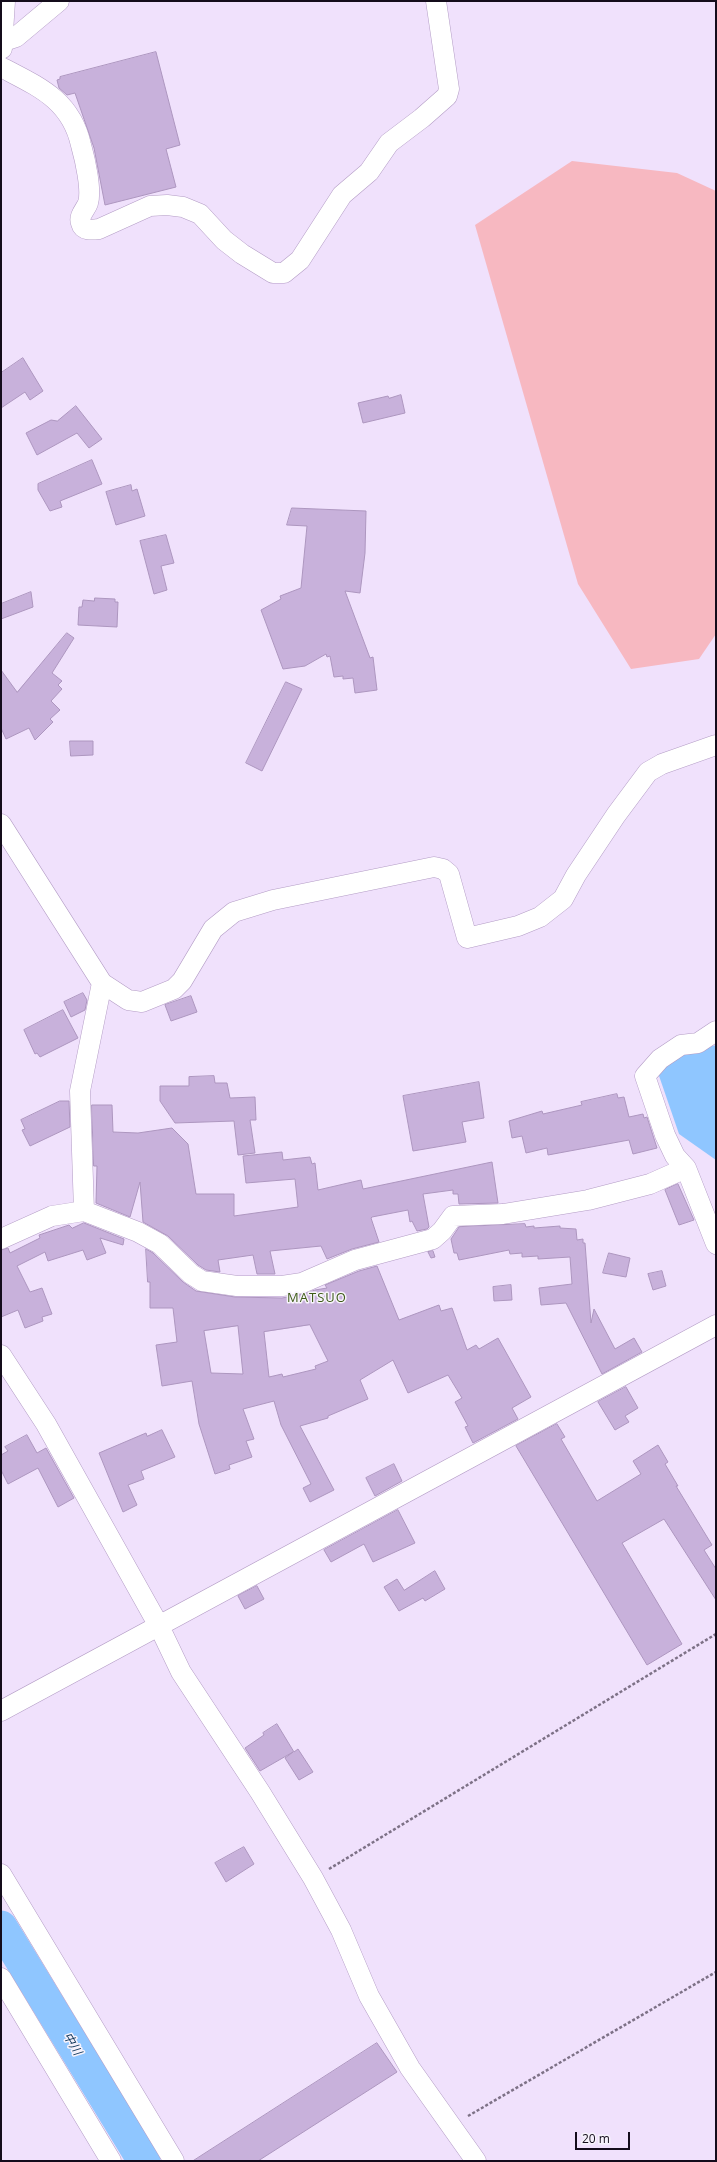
<!DOCTYPE html>
<meta charset="utf-8">
<style>
body{margin:0}
#map{position:relative;width:717px;height:2162px;overflow:hidden;background:#f0e1fc;font-family:"Open Sans",sans-serif}
canvas{display:block}
.frame{position:absolute;inset:0;border:2px solid #140c1b;pointer-events:none}
.scale{position:absolute;left:575px;top:2132px;width:55px;height:18px;box-sizing:border-box;border:2px solid #140c1b;border-top:0;padding-left:5px;font-size:12px;line-height:14px;white-space:nowrap;color:#140c1b;-webkit-text-stroke:3px #f7f3fc;paint-order:stroke}
</style>
<div id="map">
<canvas width="717" height="2162"></canvas>
<div class="frame"></div>
<div class="scale">20 m</div>
</div>
<script>
const c = document.querySelector('canvas').getContext('2d');
c.lineJoin = 'round';
function paint(path, color) {
  c.fillStyle = color;
  c.fill(path, 'evenodd');
}
function strokePath(path, color, width, dash) {
  c.strokeStyle = color;
  c.lineWidth = width;
  c.lineCap = dash ? 'butt' : 'round';
  c.setLineDash(dash || []);
  c.stroke(path);
}
function label(font, color, halo, rows, align = 'center') {
  c.font = font + ' "Open Sans","Noto Sans JP",sans-serif';
  c.lineWidth = 3;
  c.setLineDash([]);
  c.textBaseline = 'middle';
  c.strokeStyle = halo;
  c.fillStyle = color;
  for (const [text, x, y, turn = 0] of rows) {
    c.save();
    c.translate(x, y);
    c.rotate((+turn || 0) * Math.PI / 180);
    c.textAlign = isNaN(turn) ? turn : align;
    if (halo) c.strokeText(text, 0, 0);
    c.fillText(text, 0, 0);
    c.restore();
  }
}
paint(new Path2D(`
 M572,161L677,173L716,191V634L699,659L631,669L578,584L475,225Z`), '#f7b8c1');
paint(new Path2D(`
 M716,1045V1160L679,1134L657,1070L671,1057Z`), '#8fc6ff');
strokePath(new Path2D(`
 M1,1927L144,2161`), '#8fc6ff', 33);
const building = new Path2D(`
 M156,52L180,145L166,149L176,187L105,205L94,148L75,93L67,95L59,88L57,80L60,79V77Z
 M23,358L43,391L30,400L25,392L1,408V373Z
 M401,395L405,413L363,423L358,403L388,396L389,398Z
 M76,406L102,439L89,448L77,433L37,455L26,433L51,420L57,421Z
 M92,460L102,484L60,501L62,507L50,511L38,490V484Z
 M131,485L132,491L137,489L145,516L116,525L106,492Z
 M292,508L366,511L365,553L360,593L345,591L370,658L373,657L377,690L355,693L353,678L343,679V676L334,677L330,656L327,657L326,654L305,666L283,669L261,610L281,599L280,596L301,588L307,526L287,525Z
 M166,535L174,563L161,566L167,590L154,594L140,541Z
 M31,592L33,607L1,619V604Z
 M95,598L115,599V602H118L117,627L78,625L79,607H82L83,600L94,601Z
 M67,633L74,638L52,673L62,681L58,685L62,689L51,701L60,710L50,719L53,722L35,740L29,728L6,739L1,728V670L17,692Z
 M286,682L302,689L262,771L246,763Z
 M70,741H93V755L71,756Z
 M83,993L87,1000L85,1010L71,1017L64,1002Z
 M191,996L197,1012L171,1021L165,1005Z
 M63,1010L78,1038L40,1057L37,1053L35,1054L24,1030Z
 M214,1076L215,1083H227L230,1098L255,1097L256,1120H250L255,1153L238,1155L234,1121L175,1123L160,1101V1086H189V1077Z
 M479,1082L484,1118L462,1122L466,1142L413,1151L403,1096Z
 M617,1094L618,1098L624,1097L629,1117L643,1114L644,1118L647,1117L657,1148L633,1154L629,1140L548,1155L547,1148L526,1153L522,1136L512,1138L509,1121L542,1111L543,1114L582,1105L581,1102Z
 M60,1101H69L70,1127L30,1146L22,1130L25,1129L21,1120Z
 M92,1105H112L113,1132L138,1133L172,1128L188,1144L196,1194H234V1216L298,1207L295,1179L246,1183L243,1156L282,1152L283,1160L310,1157L312,1164L315,1163L318,1190L361,1180L363,1189L492,1162L498,1203L459,1204L458,1194H453V1190L423,1194L429,1227L427,1229L417,1231L412,1221L410,1222L408,1210L372,1217L371,1218L379,1242L352,1249L327,1259L321,1246L270,1251L275,1274H257L253,1255L218,1260L220,1272L206,1270L198,1265L168,1236L143,1222L140,1182L130,1217L96,1203L97,1166H94Z
 M678,1184L694,1220L679,1225L665,1190Z
 M84,1223L124,1239L123,1245L100,1238L106,1253L87,1260L83,1250L48,1261L45,1252L17,1266L30,1292L42,1288L52,1314L42,1317L43,1321L25,1328L18,1310L1,1317V1250L8,1248L10,1253L40,1238L39,1235L69,1225L72,1228Z
 M525,1224L526,1227L534,1226V1228L560,1226V1228L576,1229L577,1240L583,1239V1243H585L591,1323L594,1309L615,1349L634,1338L642,1352L602,1374L566,1303L541,1305L539,1288L572,1284L570,1257L538,1259V1256L522,1257V1253L510,1254L509,1250L459,1260L457,1253H454L451,1239L459,1227Z
 M146,1249L153,1253L183,1282L196,1291L235,1297L282,1298L304,1294L315,1290L327,1288L325,1285L359,1271L377,1266L399,1320L439,1305L441,1311L452,1308L467,1350L476,1345L479,1349L498,1338L531,1397L512,1408L518,1419L473,1443L465,1427L468,1426L455,1402L462,1398L448,1375L408,1393L393,1360L360,1380L368,1399L328,1416V1418L300,1426L334,1490L310,1502L303,1488L311,1484L281,1425L274,1401L243,1409L254,1439L246,1441L252,1457L229,1465L230,1469L215,1474L199,1424L192,1381L162,1386L156,1345L177,1342L173,1308H150V1282H148ZM310,1325L328,1361L315,1366L316,1369L283,1377L282,1374L269,1377L264,1332ZM238,1326L243,1374L211,1373L204,1331Z
 M433,1251L435,1257L431,1258L428,1252Z
 M609,1253L630,1258L626,1277L603,1273Z
 M662,1271L666,1286L653,1290L648,1274Z
 M511,1285L512,1300L494,1301L493,1287Z
 M626,1387L638,1408L625,1416L629,1422L615,1430L598,1402Z
 M557,1424L565,1437L561,1439L597,1501L641,1474L633,1461L658,1445L668,1462L665,1464L678,1486H676L712,1545L704,1550L716,1569V1600L664,1519L622,1543L682,1644L647,1665L516,1446Z
 M162,1430L175,1457L141,1471L144,1479L128,1485L137,1505L123,1512L99,1453L146,1433L147,1436Z
 M27,1435L37,1453L46,1448L74,1498L58,1507L38,1468L8,1484L1,1470V1455L8,1451L5,1447Z
 M394,1464L402,1481L375,1496L366,1478Z
 M398,1510L415,1543L373,1562L364,1544L331,1562L324,1550Z
 M435,1571L445,1589L425,1601L423,1598L399,1611L384,1587L397,1579L404,1590Z
 M257,1586L264,1599L245,1609L238,1596Z
 M277,1724L294,1752L298,1749L313,1772L299,1780L285,1758L293,1752L260,1771L245,1748L264,1735L263,1733Z
 M244,1847L254,1864L226,1882L215,1863Z
 M377,2043L397,2072L258,2161H193Z`);
paint(building, '#c8b1db');
strokePath(building, '#ad96bf', 1);
const minor = new Path2D(`
 M1,42L16,37L59,1
 M1,67C39,87 71,100 81,145C85,159 92,190 88,203C86,209 78,216 81,223C83,231 92,230 99,229L150,206L167,205L183,207L200,214L224,240L242,254L273,273H284L300,260L342,195L369,172L389,143L422,118L447,96L449,89L436,1
 M1,824L102,983L128,1000L142,1002L174,989L182,981L213,929L234,912L273,900L434,867L443,869L449,874L467,938L518,926L540,917L563,899L576,875L616,815L648,772L662,764L716,745
 M716,1031L698,1043L681,1045L660,1059L645,1076L665,1135L675,1156L686,1168L716,1244
 M84,1211L80,1091L102,983
 M1,1239L52,1216L84,1211L138,1232L160,1244L191,1274L202,1281L237,1286H282L302,1283L355,1260L433,1239L442,1231L453,1216L503,1214L588,1200L650,1184L686,1168
 M1,1355L46,1424L159,1626L181,1672L260,1792L313,1878L341,1930L369,1996L410,2068L476,2161
 M1,1711L716,1325
 M1,1874L174,2161
 M1,1978L111,2161`);
const secondary = new Path2D(`
 M1,48L4,1`);
strokePath(minor, '#b39cc5', 21);
strokePath(secondary, '#b39cc5', 23);
strokePath(new Path2D(`
 M329,1869L716,1634
 M468,2116L716,1972`), '#7d7186', 2.5, [3, 2]);
strokePath(minor, '#fff', 20);
strokePath(secondary, '#fff', 22);
label('italic 12px', '#0c3458', '#f7f3fc', [
 ["中川",72,2044,59]
]);
c.letterSpacing = '1px';
label('13px', '#3e5b17', '#f7f3fc', [
 ["MATSUO",317,1298]
]);
c.letterSpacing = '0px';
</script>
